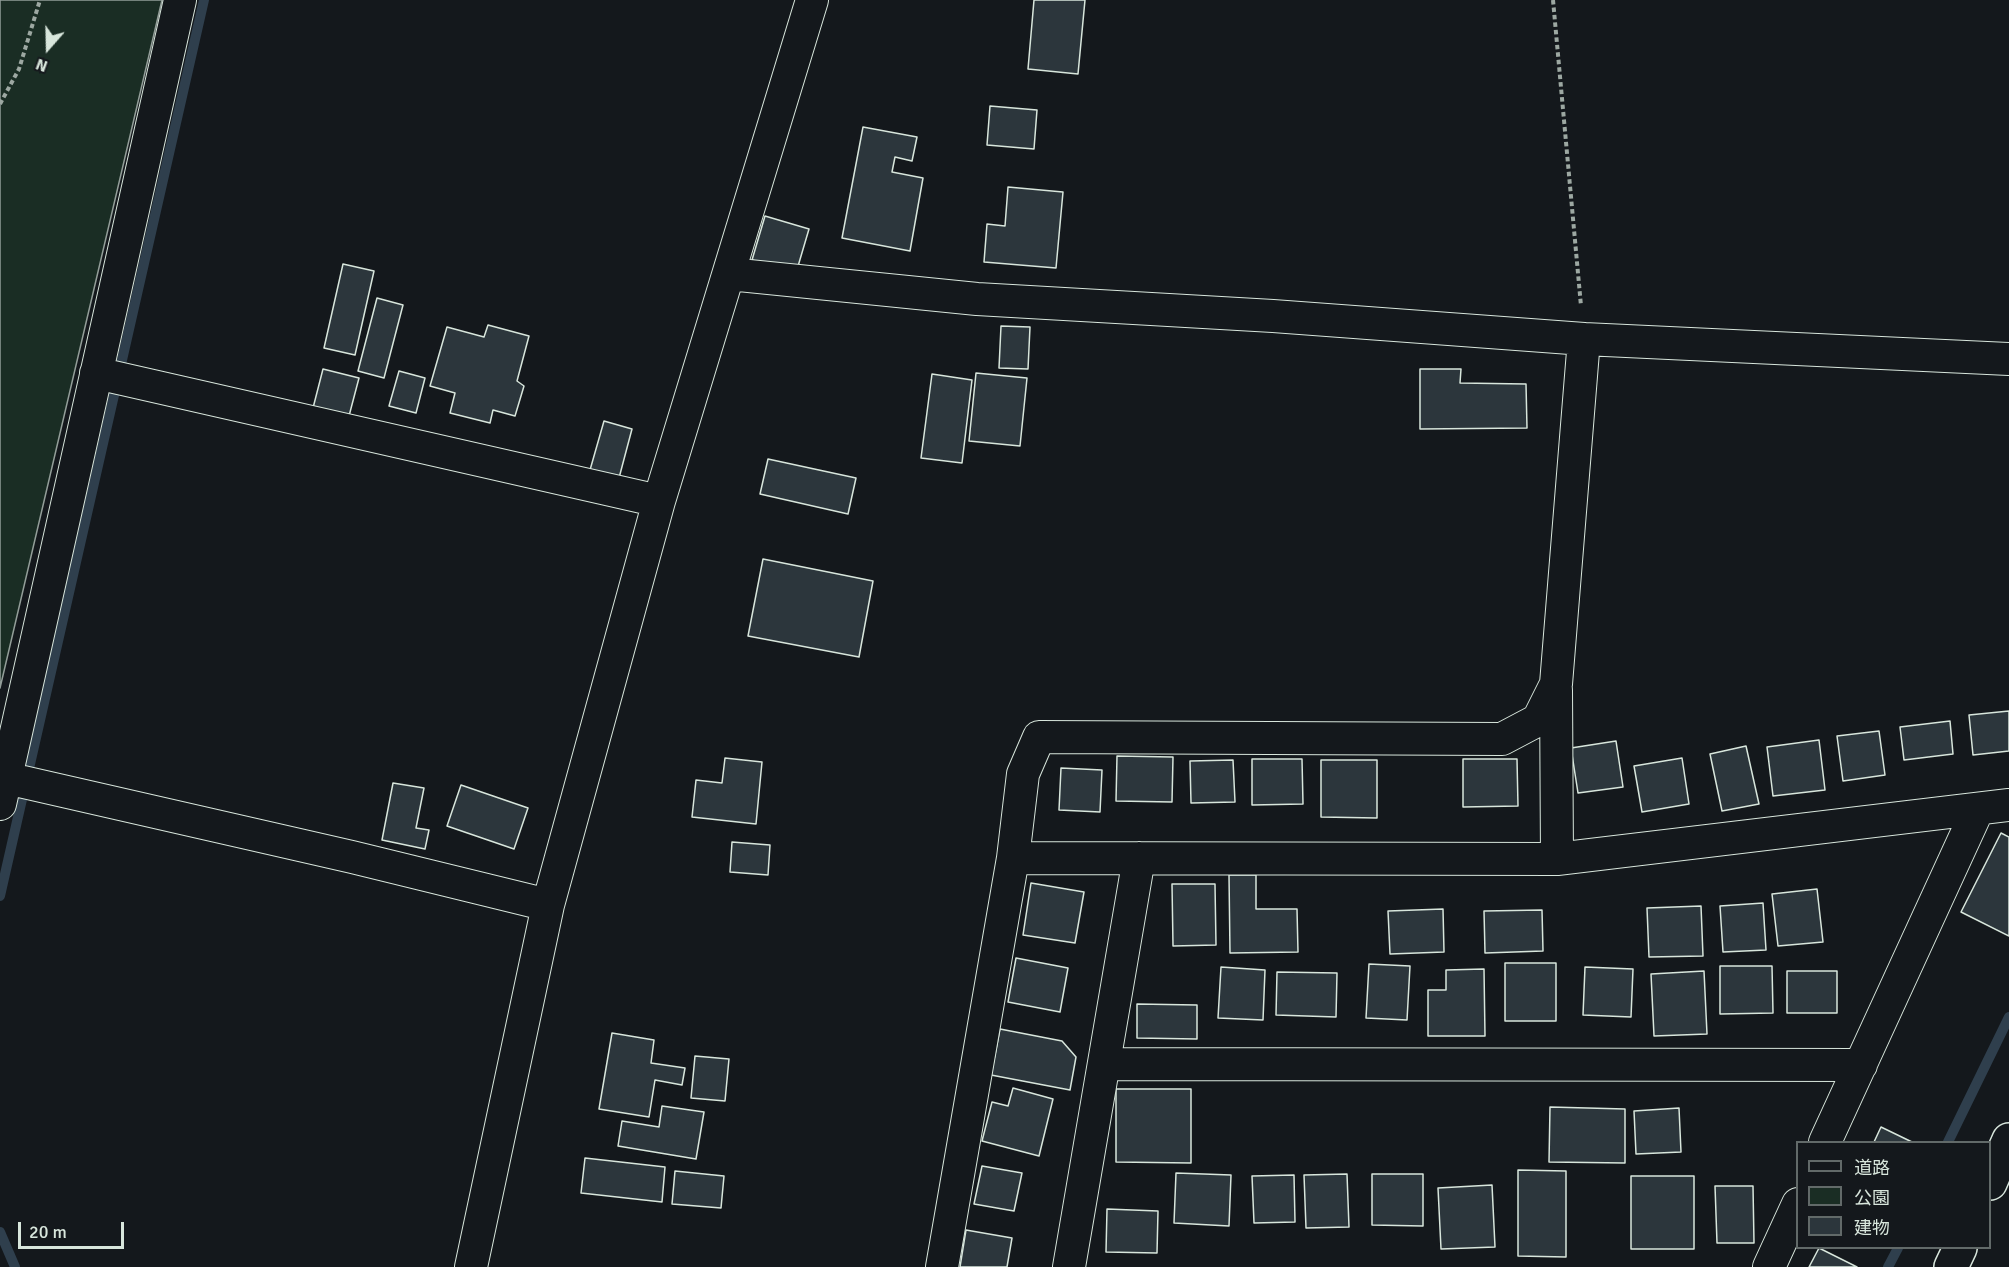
<!DOCTYPE html>
<meta charset="utf-8">
<style>
body{margin:0}
#map{position:relative;width:2009px;height:1267px;overflow:hidden;background:#14181c;font-family:Signika,"Noto Sans JP",sans-serif}
canvas{display:block}
.legend{position:absolute;left:1796px;top:1141px;width:195px;height:108px;box-sizing:border-box;background:#14181c;border:2px solid #626a69;margin:0;padding:8px 10px;list-style:none;font-size:18px;color:#d8e6dc}
.legend li{display:flex;align-items:center;gap:12px;height:30px}
.legend b{width:30px;border:2px solid #626a69}
.north{position:absolute;left:18px;top:18px;width:60px;height:60px;-webkit-text-stroke:4px #14181c;paint-order:stroke;rotate:200deg;font-size:16px;font-weight:700;line-height:24px;text-align:center;color:#d8e6dc}
.north::after{content:'';display:block;margin:auto;width:21px;height:27px;background:#d8e6dc;clip-path:polygon(50% 0,100% 100%,50% 72%,0 100%)}
.scale{position:absolute;left:18px;top:1222px;width:106px;height:27px;box-sizing:border-box;border:3px solid #d8e6dc;border-top:0;padding-left:8px;font-size:18px;line-height:21px;white-space:nowrap;color:#d8e6dc;-webkit-text-stroke:4px #14181c;paint-order:stroke}
</style>
<div id="map">
<canvas width="2009" height="1267"></canvas>
<ul class="legend">
<li><b style="height:8px;background:#14181c"></b>道路</li>
<li><b style="height:16px;background:#1a2d24"></b>公園</li>
<li><b style="height:16px;background:#2c363c"></b>建物</li>
</ul>
<div class="north">N</div>
<div class="scale">20 m</div>
</div>
<script>
const c = document.querySelector('canvas').getContext('2d');
c.lineJoin = 'round';
function paint(path, color) {
  c.fillStyle = color;
  c.fill(path, 'evenodd');
}
function strokePath(path, color, width, dash) {
  c.strokeStyle = color;
  c.lineWidth = width;
  c.lineCap = dash ? 'butt' : 'round';
  c.setLineDash(dash || []);
  c.stroke(path);
}
const green = new Path2D(`
 M0,0H162L0,688Z`);
paint(green, '#1a2d24');
strokePath(green, '#939e99', 1.5);
strokePath(new Path2D(`
 M0,896L204,0
 M1948,1142L2009,1017
 M0,1232L15,1267
 M1888,1267L1898,1248`), '#2f3f4d', 10);
const building = new Path2D(`
 M1034,0H1085L1078,74L1028,69Z
 M990,106L1037,110L1034,149L987,145Z
 M863,127L917,137L912,161L895,157L892,172L923,178L910,251L842,238Z
 M1008,187L1063,192L1056,268L984,262L987,224L1005,226Z
 M765,216L809,229L796,273L752,260Z
 M343,264L374,271L355,355L324,348Z
 M377,298L403,305L384,378L358,371Z
 M488,325L529,336L517,381L524,386L515,416L493,410L490,423L450,413L455,393L430,386L447,327L484,337Z
 M1001,326L1030,327L1028,369L999,368Z
 M323,369L359,378L349,416L313,408Z
 M1420,369H1461L1460,383L1526,384L1527,428L1420,429Z
 M399,371L425,378L416,413L389,406Z
 M976,373L1027,378L1020,446L969,441Z
 M932,374L972,380L962,463L921,458Z
 M604,421L632,429L619,478L590,470Z
 M768,459L856,478L848,514L760,494Z
 M763,559L873,581L859,657L748,636Z
 M2009,711V751L1973,755L1969,715Z
 M1950,721L1953,754L1904,760L1900,727Z
 M1879,731L1885,775L1843,781L1837,736Z
 M1819,740L1825,790L1773,796L1767,747Z
 M1616,741L1623,787L1578,793L1571,748Z
 M1746,746L1759,804L1722,811L1710,754Z
 M1117,756L1173,757L1172,802L1116,801Z
 M725,758L762,762L756,824L692,817L696,780L722,783Z
 M1682,758L1689,804L1642,812L1634,766Z
 M1252,759H1302L1303,804L1252,805Z
 M1463,759H1517L1518,806L1463,807Z
 M1233,760L1235,802L1191,803L1190,761Z
 M1321,760H1377V818L1321,817Z
 M1061,768L1102,770L1100,812L1059,810Z
 M393,783L424,788L416,828L429,830L425,849L382,840Z
 M461,785L528,808L514,849L447,826Z
 M2001,833L2009,837V936L1961,912Z
 M732,842L770,845L768,875L730,872Z
 M1229,875H1256V909H1297L1298,952L1230,953Z
 M1031,883L1084,892L1075,943L1023,935Z
 M1172,884H1215L1216,945L1173,946Z
 M1817,889L1823,942L1778,946L1772,894Z
 M1763,903L1766,950L1723,952L1720,906Z
 M1701,906L1703,956L1649,957L1647,908Z
 M1443,909L1444,952L1390,954L1388,911Z
 M1542,910L1543,951L1485,953L1484,911Z
 M1016,958L1068,968L1060,1012L1008,1002Z
 M1505,963H1556V1021H1505Z
 M1369,964L1410,966L1407,1020L1366,1018Z
 M1720,966H1772L1773,1013L1720,1014Z
 M1221,967L1265,970L1263,1020L1218,1018Z
 M1585,967L1633,969L1631,1017L1583,1015Z
 M1484,969L1485,1036H1428V990H1446V970Z
 M1704,971L1707,1034L1654,1036L1651,974Z
 M1787,971H1837V1013H1787Z
 M1277,972L1337,973L1336,1017L1276,1015Z
 M1137,1004L1197,1005V1039L1137,1038Z
 M1000,1029L1062,1041L1076,1057L1070,1090L991,1075Z
 M612,1033L654,1040L651,1063L685,1068L682,1085L655,1080L649,1117L599,1109Z
 M695,1056L729,1059L725,1101L691,1098Z
 M1013,1088L1053,1099L1039,1156L982,1141L992,1102L1008,1106Z
 M1116,1089H1191V1163L1116,1162Z
 M662,1106L704,1112L696,1159L618,1146L622,1121L659,1127Z
 M1550,1107L1625,1109V1163L1549,1162Z
 M1679,1108L1681,1152L1636,1154L1634,1111Z
 M1881,1127L1912,1142H1874Z
 M585,1158L665,1167L662,1202L581,1193Z
 M982,1166L1022,1173L1014,1211L974,1204Z
 M1518,1170L1566,1171V1257L1518,1256Z
 M675,1171L724,1176L721,1208L672,1204Z
 M1176,1173L1231,1175L1229,1226L1174,1223Z
 M1347,1174L1349,1227L1306,1228L1304,1175Z
 M1372,1174H1423V1226L1372,1225Z
 M1294,1175L1295,1222L1254,1223L1252,1176Z
 M1631,1176H1694V1249H1631Z
 M1492,1185L1495,1247L1441,1249L1438,1188Z
 M1715,1186H1753L1754,1243H1717Z
 M1107,1209L1158,1211L1157,1253L1106,1252Z
 M966,1230L1012,1238L1007,1267H960Z
 M1819,1248L1857,1267H1809Z`);
paint(building, '#2c363c');
strokePath(building, '#d8e6dc', 1.5);
const minor = new Path2D(`
 M729,274L977,299L1273,316L1584,339L2009,359
 M96,373L659,501
 M1556,690L1557,859
 M6,778L352,857L548,905
 M0,804L180,0
 M1013,858L1557,859L2009,805
 M1104,1064L1861,1065
 M1825,1142L1978,809
 M471,1267L548,905L659,501L812,0
 M942,1267L1013,858L1023,774L1039,737L1502,739L1538,720L1556,684L1584,339
 M1069,1267L1139,858
 M1769,1267L1798,1204`);
const tertiary = new Path2D(`
 M1990,1183L2009,1140
 M1951,1267L1960,1248`);
strokePath(minor, '#d8e6dc', 34);
strokePath(tertiary, '#d8e6dc', 36);
strokePath(new Path2D(`
 M1553,0L1581,306
 M0,104L19,69L40,0`), '#9da8a2', 4, [4.5, 3]);
strokePath(minor, '#14181c', 32);
strokePath(tertiary, '#14181c', 33);
</script>
